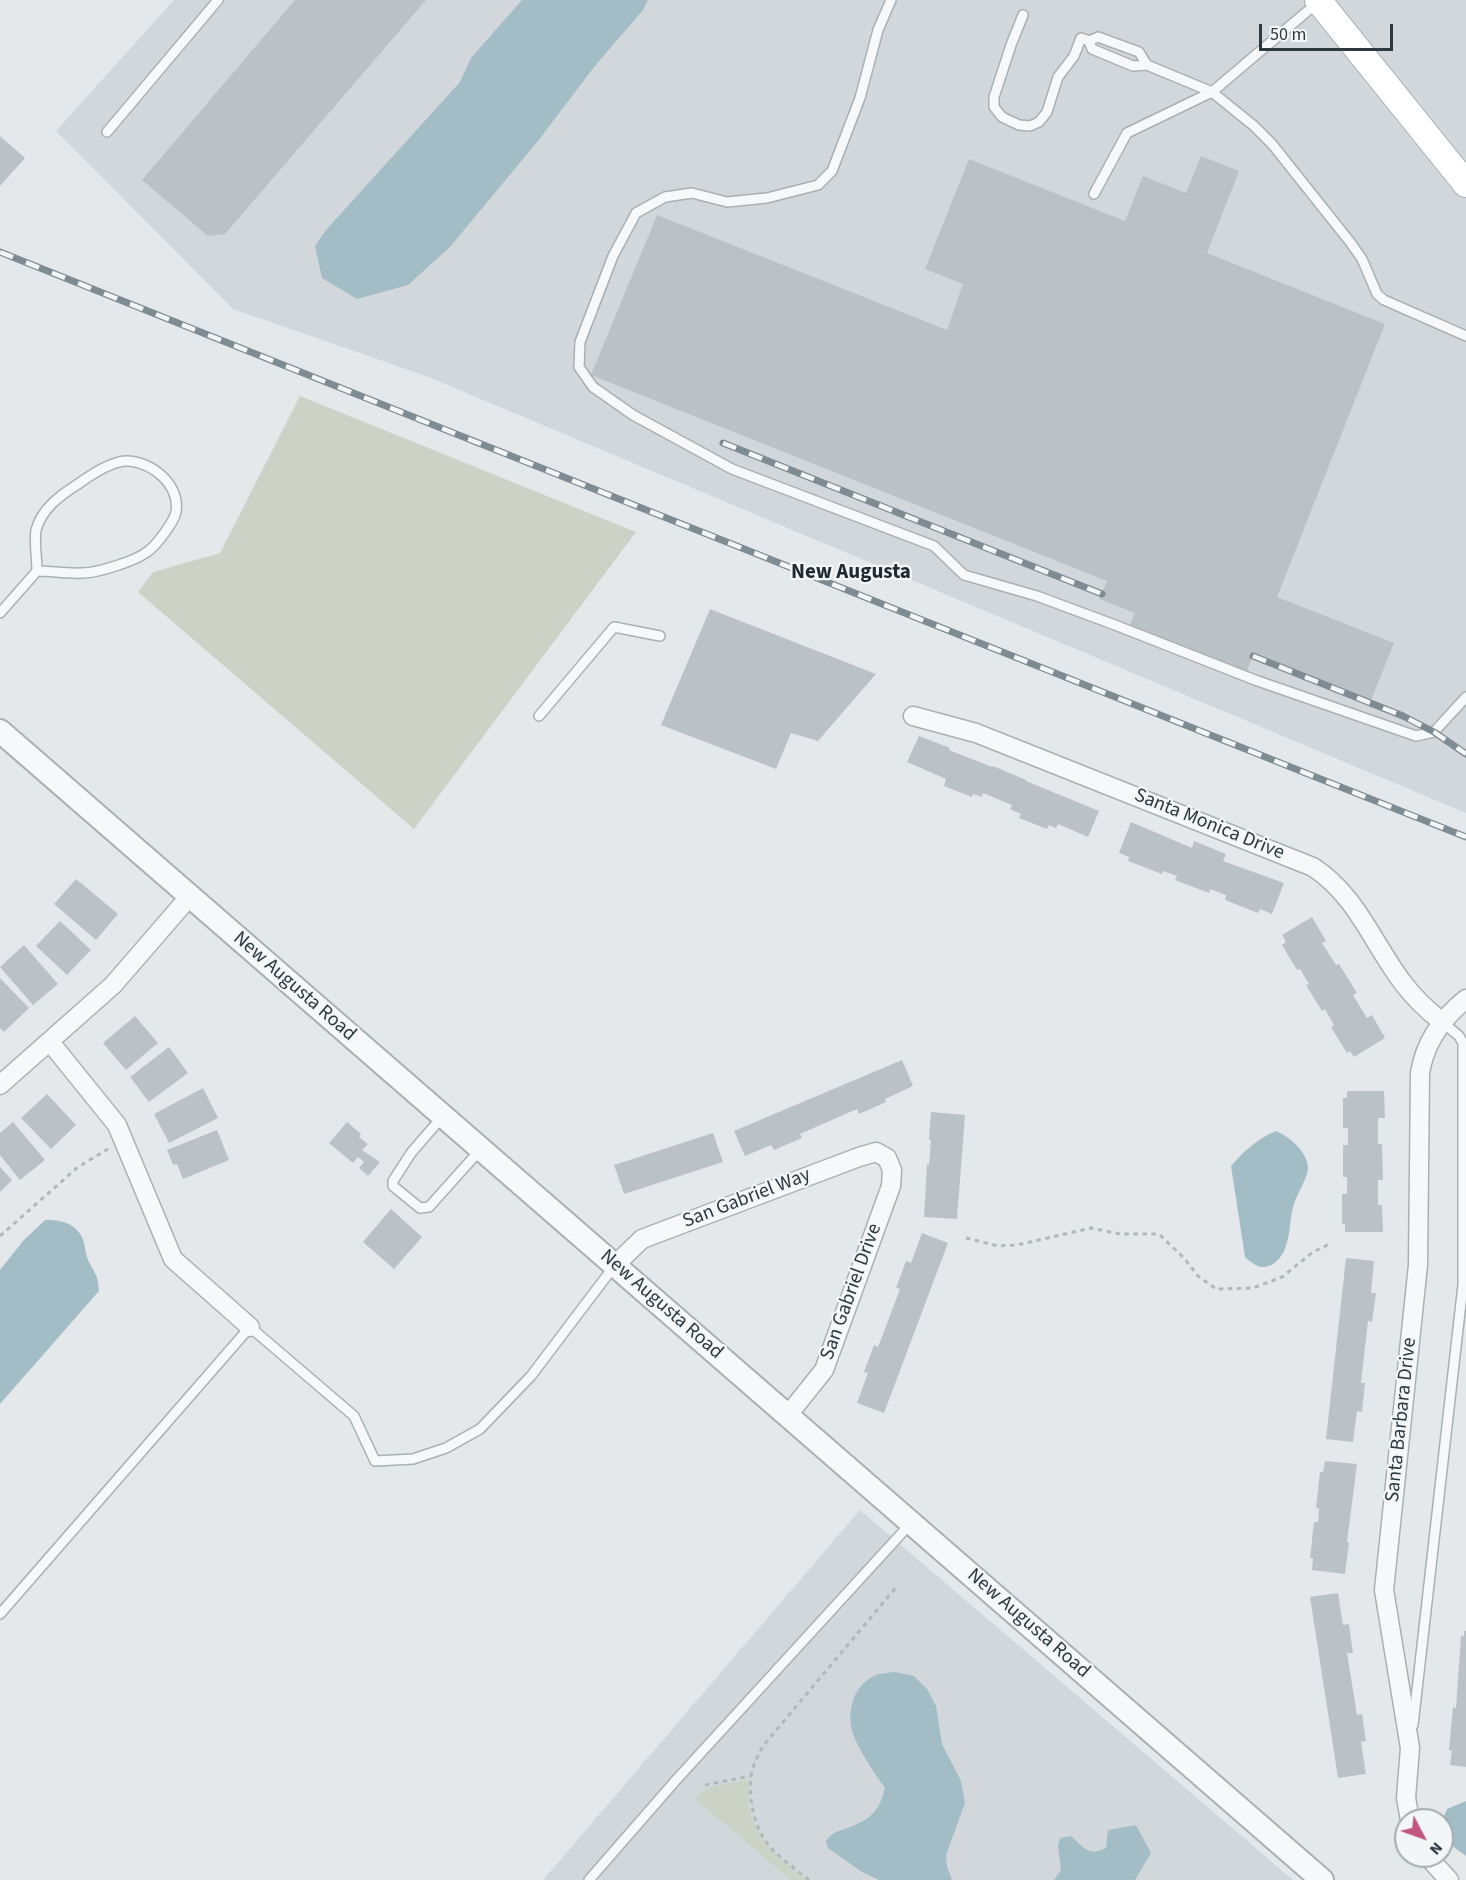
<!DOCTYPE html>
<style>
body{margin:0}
#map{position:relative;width:1466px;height:1880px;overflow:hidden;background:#e4e8ea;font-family:"Source Sans 3",sans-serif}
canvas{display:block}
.north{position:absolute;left:1394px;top:1808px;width:60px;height:60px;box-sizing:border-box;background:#f3f6f7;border:2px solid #a4aaae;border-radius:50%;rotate:131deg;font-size:16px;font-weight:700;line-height:24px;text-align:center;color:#2d3941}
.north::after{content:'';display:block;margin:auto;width:21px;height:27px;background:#c15781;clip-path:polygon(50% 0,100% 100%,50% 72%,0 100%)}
.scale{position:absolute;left:1259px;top:24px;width:134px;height:27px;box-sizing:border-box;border:3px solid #2d3941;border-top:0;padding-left:8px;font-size:18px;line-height:21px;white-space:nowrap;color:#2d3941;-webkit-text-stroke:4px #f3f6f7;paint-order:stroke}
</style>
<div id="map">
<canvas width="1466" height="1880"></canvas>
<div class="north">N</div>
<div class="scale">50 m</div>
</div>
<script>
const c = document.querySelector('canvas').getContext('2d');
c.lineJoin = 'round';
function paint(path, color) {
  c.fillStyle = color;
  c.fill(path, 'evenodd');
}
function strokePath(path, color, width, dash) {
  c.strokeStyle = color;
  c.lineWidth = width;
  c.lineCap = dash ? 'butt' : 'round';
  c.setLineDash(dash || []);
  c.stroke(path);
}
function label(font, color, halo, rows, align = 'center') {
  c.font = font + ' "Source Sans 3",sans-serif';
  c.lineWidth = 4.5;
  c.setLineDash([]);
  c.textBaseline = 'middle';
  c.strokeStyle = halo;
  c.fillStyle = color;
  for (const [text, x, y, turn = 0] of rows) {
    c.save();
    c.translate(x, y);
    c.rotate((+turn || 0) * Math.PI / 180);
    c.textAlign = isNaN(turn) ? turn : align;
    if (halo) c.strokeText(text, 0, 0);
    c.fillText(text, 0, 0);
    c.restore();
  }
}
paint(new Path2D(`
 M174,0H1466V813L426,376L233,309L56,131Z
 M860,1510L1293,1880H543Z`), '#d2d7dc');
paint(new Path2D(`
 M300,396L636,532L414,829L138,592L153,572L220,553Z
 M746,1780L749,1781C749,1789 748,1798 749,1805C756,1841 780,1858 806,1880H791L695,1799L703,1790L707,1788Z`), '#ccd3c6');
paint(new Path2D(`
 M522,0H648L643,10L594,67L538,141L450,247L408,285L357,299L322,278L315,246L326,230L460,82L471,58Z
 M1276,1131C1289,1136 1309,1153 1308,1169C1308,1176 1297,1195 1294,1204C1288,1223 1292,1252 1273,1264C1261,1271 1254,1265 1245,1257L1231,1166C1243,1152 1258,1138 1276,1131Z
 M45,1220C60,1220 74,1222 82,1237C85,1243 85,1252 88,1260C95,1274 98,1274 99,1291L0,1404V1270L23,1241Z
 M895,1672L914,1676L927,1689L936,1706L942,1744L961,1781L965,1803L946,1855L947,1867L952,1880H879L862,1872L828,1848L826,1841C831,1833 836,1832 845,1829C869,1820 879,1813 885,1788C874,1773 863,1756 855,1739C845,1716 851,1686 876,1675C881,1673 889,1673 895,1672Z
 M1466,1801V1856L1444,1840L1442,1821L1447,1809Z
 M1136,1825L1151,1853L1135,1880H1054L1061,1870L1058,1846L1060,1838L1071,1836C1083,1847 1089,1857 1106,1848L1108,1830Z`), '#a3bdc6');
paint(new Path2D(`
 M295,0H426L225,234L208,236L142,180Z
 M0,136L25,158L0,186Z
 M1201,156L1239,171L1207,253L1385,324L1277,597L1394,643L1371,700L1254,653L1247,671L1130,625L1135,613L1099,599L1107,581L591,375L657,215L947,330L963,284L925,269L969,159L1125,221L1143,176L1186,193Z
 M710,609L876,674L818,741L791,733L776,769L661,725Z
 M919,736L950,748L949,750L992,767L993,766L1026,780V781L1099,811L1088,837L1058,824L1056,828L1049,825L1047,829L1019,818L1021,814L1010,809L1012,805L983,793L982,797L973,794L972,797L944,786L946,779L907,762Z
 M1131,822L1192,848L1194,841L1226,854L1223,861L1284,883L1272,914L1260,909L1258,913L1225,900L1226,895L1210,889L1209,893L1175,880L1177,876L1163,871L1162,874L1128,861L1129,857L1119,853Z
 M76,879L118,914L96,940L54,904Z
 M1312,917L1326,941L1322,943L1336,965L1339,964L1357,993L1353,995L1367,1018L1372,1015L1385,1038L1354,1057L1350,1051L1347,1053L1331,1027L1334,1025L1325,1009L1322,1011L1306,985L1309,984L1300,969L1297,970L1282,945L1286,942L1282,935Z
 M60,921L91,950L67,975L36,946Z
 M24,945L58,984L33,1005L0,967Z
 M0,978L29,1008L4,1032L0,1028Z
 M135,1016L158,1043L126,1070L103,1043Z
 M169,1047L188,1073L149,1102L130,1077Z
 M902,1060L913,1086L885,1099L886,1102L859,1114L857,1109L800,1134L802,1138L774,1150L771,1145L745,1156L734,1131Z
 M203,1088L218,1118L169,1143L154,1114Z
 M1347,1091H1384L1385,1118H1378V1144H1382L1383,1180H1378V1205H1382L1383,1232H1345V1224H1342V1194H1347V1177H1343V1145H1348V1128H1343V1098H1347Z
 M47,1094L76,1125L51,1149L21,1118Z
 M931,1112L965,1115L957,1219L924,1217L927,1164L929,1165L931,1140H929Z
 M13,1122L45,1160L20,1180L0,1155V1133Z
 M347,1122L361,1134L359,1137L368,1144L362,1150L380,1162L368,1176L359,1168L364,1162L358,1157L353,1163L329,1143Z
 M217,1130L229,1160L183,1179L177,1164L173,1165L167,1150Z
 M713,1133L723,1162L624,1194L614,1165Z
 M0,1167L12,1180L0,1192Z
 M391,1209L422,1237L394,1269L363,1242Z
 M922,1233L948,1243L884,1413L857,1403L868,1373L864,1372L874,1345L878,1347L900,1289L896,1288L906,1261L911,1263Z
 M1346,1258L1374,1261L1371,1293H1376L1372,1322L1368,1321L1361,1383H1365L1362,1412L1357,1411L1353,1442L1326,1439Z
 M1325,1461L1357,1464L1347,1542L1349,1543L1345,1574L1312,1570L1313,1558H1310L1314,1522H1318L1319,1508H1316L1320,1472H1323Z
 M1338,1593L1343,1625L1349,1624L1353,1653H1347L1357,1715L1362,1714L1366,1741L1361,1742L1366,1774L1338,1778L1310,1597Z
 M1464,1631H1466V1767L1450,1765L1452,1751L1449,1750L1453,1707L1456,1708L1461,1636H1464Z`), '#bbc2c6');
const service = new Path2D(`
 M891,0L878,30L860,98L832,171L818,185L767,198L727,202L692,193L665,197L636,213L613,256L580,342L579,367L593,387L633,415L732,469L934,546L964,575L1037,596L1115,625L1255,680L1416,736L1434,732L1466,697
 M1023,15L1011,45L994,97V107L1002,117L1019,125L1030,126L1039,122L1047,112L1058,77L1074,56L1081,38L1089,41L1098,37L1139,52L1147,65
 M1089,41L1092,49L1133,66L1147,65L1212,92L1254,126L1272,144L1350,242L1362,259L1377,294L1384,300L1466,336
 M107,132L218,0
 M1094,194L1127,133L1212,92L1317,3
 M0,613L37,571C37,559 34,540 36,530C42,508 61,495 78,484C91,475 104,466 119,462C145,456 181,482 176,512C174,522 156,546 147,552C135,561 98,573 82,573C67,574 52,571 37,571
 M539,716L614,627L660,636
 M443,1116L411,1153L393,1181V1186L420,1208L429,1207L481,1149
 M0,1614L250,1327L354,1416L375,1461L413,1459L446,1448L480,1429L531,1376L615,1265
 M1413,1725L1463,1285V1043L1459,1036L1442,1022
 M589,1880L677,1779L911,1523`);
const minor = new Path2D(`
 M913,716L976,733L1313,867C1357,896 1372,942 1403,983C1414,998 1427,1010 1442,1022
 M50,1042L117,1125L173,1259L250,1327
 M0,1085L113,985L190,896
 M615,1265L642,1239L859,1157L876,1152L887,1158L892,1170L891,1186L824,1370L788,1415
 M1410,1820L1406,1798L1410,1748L1384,1590L1418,1265L1420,1073C1425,1042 1441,1019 1466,999
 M1427,1856L1449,1880`);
const tertiary = new Path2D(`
 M0,731L1322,1880`);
const secondary = new Path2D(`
 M1318,0L1466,184`);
strokePath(service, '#a9b0b4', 12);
strokePath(minor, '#a9b0b4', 21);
strokePath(tertiary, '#a9b0b4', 26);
strokePath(secondary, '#a9b0b4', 28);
strokePath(new Path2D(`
 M0,1236L78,1167L108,1149
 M966,1238L998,1246L1017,1245L1091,1228L1120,1234H1159L1184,1258L1198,1276L1216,1289L1253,1288L1282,1277L1313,1252L1332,1243
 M705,1785L751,1776
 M809,1880C797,1870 784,1861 773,1850C755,1832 748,1801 751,1776C753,1765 758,1755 763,1746L898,1585`), '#b2b7ba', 3, [4.5, 4.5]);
strokePath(service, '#f6f8f9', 9);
strokePath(minor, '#f6f8f9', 18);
strokePath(tertiary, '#f6f8f9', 22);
strokePath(secondary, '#fff', 26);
const rail = new Path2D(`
 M0,252L1466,837
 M723,443L1102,594
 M1253,656L1403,716L1434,732L1466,754`);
strokePath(rail, '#7f8b92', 7);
strokePath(rail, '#f3f6f7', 4.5, [14]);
label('20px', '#2d3941', '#f3f6f7', [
 ["Santa Monica Drive",1209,825,22],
 ["New Augusta Road",294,987,41],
 ["San Gabriel Way",747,1199,-21],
 ["San Gabriel Drive",852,1292,-70],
 ["New Augusta Road",661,1305,41],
 ["Santa Barbara Drive",1402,1420,-84],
 ["New Augusta Road",1028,1624,41]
]);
label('bold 21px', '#1f2a32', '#f3f6f7', [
 ["New Augusta",851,573]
]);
</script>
